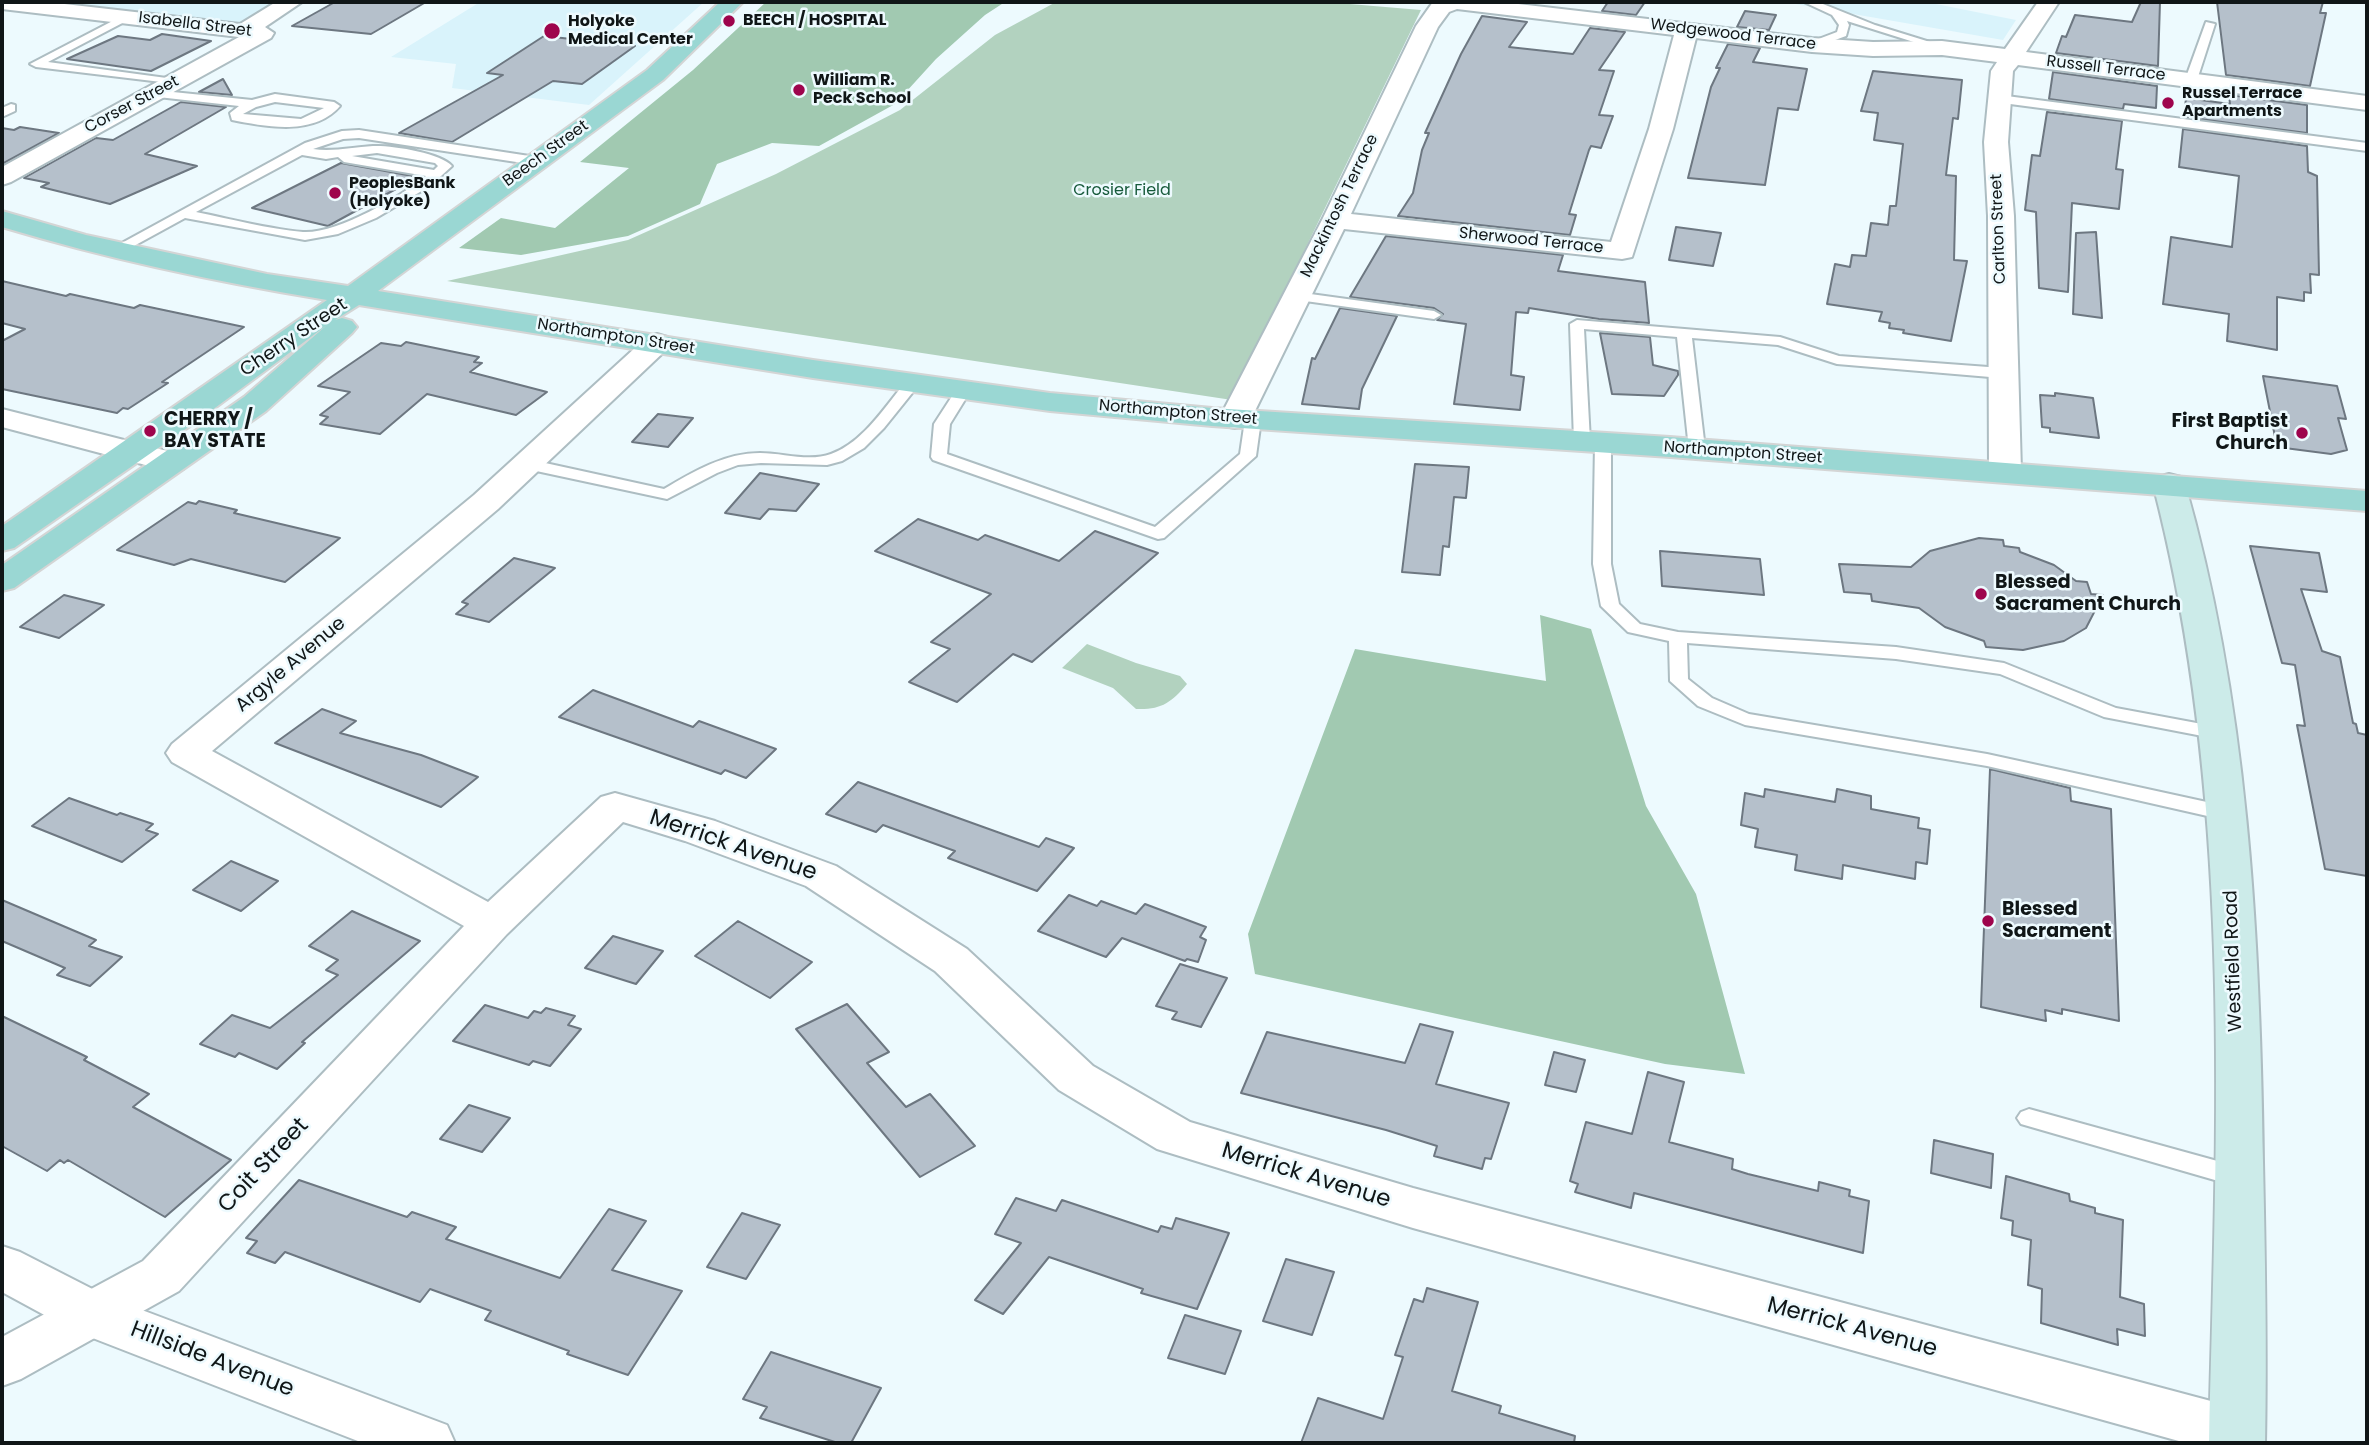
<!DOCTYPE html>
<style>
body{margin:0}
#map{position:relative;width:2369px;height:1445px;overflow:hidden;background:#edfafe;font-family:Poppins,sans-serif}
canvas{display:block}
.frame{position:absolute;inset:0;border:4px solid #101617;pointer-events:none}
</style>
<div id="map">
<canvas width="2369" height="1445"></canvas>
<div class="frame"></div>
</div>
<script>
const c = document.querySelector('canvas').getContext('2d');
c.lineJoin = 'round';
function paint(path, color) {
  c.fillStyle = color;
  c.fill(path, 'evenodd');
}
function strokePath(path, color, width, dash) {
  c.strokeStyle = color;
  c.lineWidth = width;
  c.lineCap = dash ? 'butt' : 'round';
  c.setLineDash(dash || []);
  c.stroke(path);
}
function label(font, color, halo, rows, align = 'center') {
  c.font = font + ' Poppins,sans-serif';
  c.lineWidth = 5;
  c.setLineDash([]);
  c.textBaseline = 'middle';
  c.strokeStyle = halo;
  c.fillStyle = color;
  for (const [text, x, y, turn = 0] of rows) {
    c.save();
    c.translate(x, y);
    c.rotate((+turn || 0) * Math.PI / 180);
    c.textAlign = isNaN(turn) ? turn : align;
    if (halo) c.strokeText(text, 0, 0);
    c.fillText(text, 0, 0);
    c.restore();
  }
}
paint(new Path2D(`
 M45,2H281L243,24Z
 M480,2H704L589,105L452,88L456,64L391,57Z
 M1784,2H1926L2016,20L2003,40Z`), '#d9f3fb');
paint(new Path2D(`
 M1056,2H1326L1421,10L1232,400L447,281L628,240L776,174L900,110L995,35Z
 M1087,644L1136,663L1180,676L1187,684C1171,703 1161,710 1136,709L1113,688L1062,668Z`), '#b2d2bf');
paint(new Path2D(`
 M766,2H1005L985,15L936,59L895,104L819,146L772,143L717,164L700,204L628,236L521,255L459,248L501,218L555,228L629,168L580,162L693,70Z
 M1540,615L1591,629L1646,806L1696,894L1745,1074L1665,1064L1255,974L1248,934L1355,649L1546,681Z`), '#a1c9b1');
const building = new Path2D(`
 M335,2H426L371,34L292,26Z
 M1608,2H1645L1636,15L1602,11Z
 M2141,2H2160L2158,66L2056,53L2062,36L2066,37L2075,15L2132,22Z
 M2217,2H2323L2320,13H2326L2310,86L2226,75Z
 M1745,11L1776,15L1769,30L1737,27Z
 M1482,16L1527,22L1509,47L1573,54L1590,28L1625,32L1599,70L1614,71L1599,115L1613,116L1601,148L1591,146L1589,150L1570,211L1569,214L1576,215L1570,235L1398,216L1413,193L1422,150L1429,133H1425L1461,54Z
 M162,34L211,41L151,71L67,59L118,36L150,40Z
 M544,36L635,46L582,84L553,81L452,142L399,133L503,75L487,73Z
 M1728,44L1760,48L1753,62L1807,69L1798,110L1778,108L1765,185L1688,178L1711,87L1720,68H1716Z
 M1873,71L1962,80L1958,119L1953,118L1946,175L1956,176L1954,260L1967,261L1951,341L1903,333L1904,330L1889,328L1890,323L1879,321L1882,312L1827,304L1835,264L1850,267L1852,255L1866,256L1871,223L1888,225L1890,206H1896L1903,144L1874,140L1878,113L1861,111Z
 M2053,72L2157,86L2156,108L2124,104L2123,109L2049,99Z
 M223,79L232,95L199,92Z
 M2229,95L2307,105V133L2184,117L2186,98L2230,104Z
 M181,102L226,107L145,154L197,166L110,204L41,187L49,183L24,178L96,138L113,140Z
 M2047,112L2122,121L2116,169L2123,170L2119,209L2072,203L2068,292L2039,288L2036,212L2025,210L2032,155L2040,156Z
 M20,127L59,133L2,164V128L14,130Z
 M2183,129L2307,146L2308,172L2317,176L2319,275L2310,274L2311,293L2304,292V301L2277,297V350L2227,341L2229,314L2163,304L2171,237L2232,247L2239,176L2179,167Z
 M341,163L418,177L328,226L252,208Z
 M1676,227L1721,233L1713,266L1669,260Z
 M2096,232L2102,318L2073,314L2076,233Z
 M1386,236L1563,255L1558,271L1645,282L1649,323L1599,319L1529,308L1528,313L1516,312L1511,375L1524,377L1520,410L1454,404L1466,324L1437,320L1443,314L1434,308L1350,297Z
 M2,281L66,296L70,294L134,308L140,305L244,327L162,382L168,383L128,409L123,408L117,413L2,389V341L25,329L2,323Z
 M1340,308L1397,316L1362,389L1359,409L1302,404L1312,358L1315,359Z
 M1600,333L1650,337L1653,365L1678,371V375L1664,396L1612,394Z
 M406,342L479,357L474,362L482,363L470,372L547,392L516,415L427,394L380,434L320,424L328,417L320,415L350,392L318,386L381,343L401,346Z
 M2263,376L2337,386L2346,419L2338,418L2347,450L2331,454L2277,447Z
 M2055,393L2093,398L2099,438L2050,432V428L2042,427L2040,395L2055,396Z
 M658,414L693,418L668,447L632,442Z
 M1415,464L1469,467L1466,498L1454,497L1449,547L1443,546L1440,575L1402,572Z
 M760,473L798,480L819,484L796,511L769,509L760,519L725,513Z
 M199,501L237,510L234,513L340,538L285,582L191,559L174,565L117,550L188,502L196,504Z
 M918,519L978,540L985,535L1059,561L1095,531L1158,553L1032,662L1013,654L957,702L909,682L950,649L931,642L991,594L875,551Z
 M1979,538L2003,540L2004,546L2019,548L2020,552L2054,565L2076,581L2087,582L2091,594L2103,595L2086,628L2064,641L2023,650L1986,647L1984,641L1945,627L1919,608L1872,601L1871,594L1844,592L1839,564L1911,567L1930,551Z
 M2250,546L2319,553L2327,592L2301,589L2322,651L2340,657L2353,723L2356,724L2358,733L2367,735V876L2325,869L2297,725L2305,726L2295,665L2282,663Z
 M1660,551L1760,559L1764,595L1662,586Z
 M514,558L555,568L489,622L456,614L468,604L462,602Z
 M64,595L104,605L59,638L20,627Z
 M593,690L693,727L699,721L776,749L746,778L725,770L721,774L559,717Z
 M322,709L356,721L340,733L421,755L478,777L441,807L275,743Z
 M1990,769L2070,788L2071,801L2111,809L2119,1021L2062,1009V1014L2045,1010L2046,1021L1981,1007Z
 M858,782L1039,847L1046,838L1074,848L1037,891L948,858L955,851L883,825L876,832L826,814Z
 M1765,789L1835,802L1837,789L1871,796V809L1919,818L1918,828L1930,830L1927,864L1916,862L1915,879L1843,865L1842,879L1795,870L1797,855L1755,847L1758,829L1741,825L1745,793L1764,797Z
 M69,798L117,815L120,813L153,824L146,830L158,834L122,862L32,826Z
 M231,861L278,881L241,911L193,890Z
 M1069,895L1097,906L1101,901L1136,914L1145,904L1206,927L1200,937L1206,940L1198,962L1187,959L1185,961L1122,938L1106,957L1038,931Z
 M2,900L96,940L89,946L122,957L90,986L57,975L65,968L2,941Z
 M352,911L420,941L302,1042L305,1043L277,1069L239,1053L235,1057L200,1044L232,1015L270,1028L338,975L326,970L338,960L309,946Z
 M738,921L812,962L770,998L695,956Z
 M613,936L663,951L636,984L585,968Z
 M1180,964L1227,978L1201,1027L1172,1019L1177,1012L1156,1006Z
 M847,1004L889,1052L867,1063L906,1107L930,1094L975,1146L920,1177L796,1029Z
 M485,1005L528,1018L534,1011L541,1013L546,1008L575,1016L568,1025L581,1029L550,1066L533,1061L529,1065L453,1041Z
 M2,1016L87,1057L84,1060L149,1094L133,1107L231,1160L165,1217L68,1160L64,1163L60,1160L47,1171L2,1146Z
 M1420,1024L1453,1032L1436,1084L1509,1103L1491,1159L1485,1158L1482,1169L1434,1156L1437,1146L1386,1130L1241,1093L1267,1032L1405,1063Z
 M1554,1052L1585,1060L1576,1092L1545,1085Z
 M1648,1072L1684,1082L1669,1142L1733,1159L1732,1169L1748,1174L1818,1191L1819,1182L1850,1190L1849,1196L1869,1201L1863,1253L1634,1193L1631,1208L1575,1192L1578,1184L1570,1181L1586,1122L1632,1134Z
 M469,1105L510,1118L482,1152L440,1139Z
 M1934,1140L1993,1154L1991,1188L1931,1173Z
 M2006,1176L2069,1194L2070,1201L2095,1208V1213L2123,1220L2120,1297L2144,1304L2145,1336L2117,1329L2118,1345L2041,1323L2042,1289L2028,1285L2031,1240L2012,1235L2013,1221L2001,1218Z
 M299,1180L407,1217L412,1212L456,1227L446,1239L560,1278L609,1209L646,1221L612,1270L682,1291L628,1375L567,1354L569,1351L485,1320L491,1311L430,1289L420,1302L285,1252L275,1263L247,1253L257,1241L246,1238Z
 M1016,1198L1056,1211L1062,1200L1158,1232L1161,1226L1172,1229L1176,1218L1229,1233L1197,1309L1141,1293L1143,1289L1049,1257L1003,1314L975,1300L1021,1243L995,1234Z
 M742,1213L780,1225L746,1279L707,1267Z
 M1286,1259L1334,1272L1312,1335L1263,1321Z
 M1427,1288L1478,1302L1452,1391L1501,1406L1499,1413L1575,1436L1574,1443H1301L1318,1398L1383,1419L1403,1357L1395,1355L1414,1299L1423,1302Z
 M1185,1315L1241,1331L1225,1374L1168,1358Z
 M771,1352L881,1388L851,1443H838L760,1418L767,1407L743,1399Z`);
paint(building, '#b5c0cb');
strokePath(building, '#6d7781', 2);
const service = new Path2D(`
 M1804,2H1818L1875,25L1946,47L1936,49L1847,21L1849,25L1846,36L1816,47H1808V43L1837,32L1839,25L1832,15Z
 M126,14L130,15V19L48,62L174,79L180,82L178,84L36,67L30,64Z
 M2206,22L2215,24L2197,80L2187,82L2185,80Z
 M153,90L252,100L275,94L334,102L340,106C314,136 267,127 232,120L230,113L239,106L149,96L147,94ZM275,102L324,108L301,119L243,114L256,107Z
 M1999,95L2367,143V151L1995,102L1993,99Z
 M11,104L15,105V111L2,117V108Z
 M359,130L536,157L542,161L536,165L359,138L343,139L313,149C333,152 353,147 373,146C391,145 441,153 452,166L430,186L376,218L338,234L305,240L185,218L121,253H111L109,250L305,143L342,131ZM377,153L435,163L438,166L434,170L352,156ZM302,155L326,159L338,157L344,162L426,176C400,197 337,234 303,232C268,229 231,219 196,212Z
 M1296,292L1434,311L1441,315L1434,319L1291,299V293Z
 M1577,320L1780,337L1839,356L2002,368L2010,373L2002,378L1837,364L1778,345L1692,338L1705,449L1697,454L1689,449L1677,337L1584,329L1590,441L1582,446L1574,441L1570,324Z
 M913,377L921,382L884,428L864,448L842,461L827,465L761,463L738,465L717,473L667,499L527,469L519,464L527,459L664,489C694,471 725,453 760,453C783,453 809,462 831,454C864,442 886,405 908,379Z
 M963,385L971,390L950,424L947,454L1155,527L1240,454L1245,420L1253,415L1261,420L1256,456L1164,538L1158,539L933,460L931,457L934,424L958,387Z
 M1603,438L1611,443V564L1619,604L1640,624L1678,632L1896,647L2004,663L2116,708L2218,727L2225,729L2228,733L2225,737L2218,739L2104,717L2000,674L1896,659L1687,643L1688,679L1712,698L1749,714L1987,754L2225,806L2232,808L2235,813L2232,818L2225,820L1987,766L1745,725L1698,706L1670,681L1669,641L1628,632L1601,606L1593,564L1595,443Z
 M2029,1109L2239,1167L2248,1170L2251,1177L2248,1184L2239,1187L2021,1124L2017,1118L2021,1112Z`);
const minor = new Path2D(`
 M2,2H47L240,24L276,2H302L265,27L274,33L271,38L11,182L2,185V167L239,37L2,9Z
 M1433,2H1501L1812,38L1873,42L1942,41L2005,49L2038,2H2059L2026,52L2367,96V110L2018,65L2013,71L2008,142L2014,216L2021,471L2016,478L2005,481L1994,478L1989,471L1988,216L1984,142L1991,71L1997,62L1942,55L1873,56L1812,52L1696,38L1673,129L1632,257L1622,259L1344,229L1251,419L1246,426L1235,428L1224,426L1219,419L1322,220L1416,26ZM1457,9L1674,35L1649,129L1611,242L1351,214L1438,27L1449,12Z
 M657,334L667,337L672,343L667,349L498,509L212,751L488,902L601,797L615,793L715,821L836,866L967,949L1093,1066L1190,1122L1413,1188L2237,1408L2257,1416L2265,1433L2260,1443H2186L1413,1228L1157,1149L1059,1090L935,971L806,886L685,841L623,822L507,934L179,1291L21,1379L2,1386V1337L143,1261L464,926L172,762L166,753L172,744L474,495L647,337Z
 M2,409L183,455L188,462L183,469L172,472L2,427Z`);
const tertiary = new Path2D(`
 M2,1246L20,1252L110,1298L447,1425L455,1443H363L72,1330L2,1292Z`);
const secondary = new Path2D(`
 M2169,474L2181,477L2185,484C2248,704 2260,935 2263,1162C2265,1256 2267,1350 2265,1443H2209C2217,1124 2234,795 2153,484L2157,477Z`);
const primary = new Path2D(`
 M720,2H743L663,80L378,291L813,360L1050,393L1212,408L1670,437L2367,491V511L1670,457L1212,426L1050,411L813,378L359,305L335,320L342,318L352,321L357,327L352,333L266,411L14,588L2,591V565L244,397L327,325L200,419L14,548L2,551V526L327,300C217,282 108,259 2,227V211L86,235L267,274L348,286L647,70Z`);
strokePath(service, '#adbdc2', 4);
strokePath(minor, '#adbdc2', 4);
strokePath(tertiary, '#adbdc2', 4);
strokePath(secondary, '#adbdc2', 4);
strokePath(primary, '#d4d5d5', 4);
paint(service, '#fff');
paint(minor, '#fff');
paint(tertiary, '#fff');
paint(secondary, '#ccebe9');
paint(primary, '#9ad7d3');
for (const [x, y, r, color] of [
 [729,21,7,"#9e044c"],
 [552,31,9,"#9e044c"],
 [799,90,7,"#9e044c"],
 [2168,103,7,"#9e044c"],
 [335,193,7,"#9e044c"],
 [150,431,7,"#9e044c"],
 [2302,433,7,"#9e044c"],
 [1981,594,7,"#9e044c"],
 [1988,921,7,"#9e044c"]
]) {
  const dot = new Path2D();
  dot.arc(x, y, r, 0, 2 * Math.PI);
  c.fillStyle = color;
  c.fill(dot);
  strokePath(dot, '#edfafe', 2.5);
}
label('bold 16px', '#101617', '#edfafe', [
 ["BEECH / HOSPITAL",743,21],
 ["Holyoke",568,22],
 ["Medical Center",568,40],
 ["William R.",813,81],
 ["Peck School",813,99],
 ["Russel Terrace",2182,94],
 ["Apartments",2182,112],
 ["PeoplesBank",349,184],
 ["(Holyoke)",349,202]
], 'left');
label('16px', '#101617', '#edfafe', [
 ["Isabella Street",195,25,7],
 ["Wedgewood Terrace",1733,35,7],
 ["Russell Terrace",2106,69,7],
 ["Corser Street",132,105,-28],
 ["Beech Street",546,154,-36],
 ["Mackintosh Terrace",1340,206,-64],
 ["Carlton Street",1999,229,-92],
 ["Sherwood Terrace",1531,241,6],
 ["Northampton Street",616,337,9],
 ["Northampton Street",1178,413,5],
 ["Northampton Street",1743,453,4]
]);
label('16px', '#175a3b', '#edfafe', [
 ["Crosier Field",1122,191]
]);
label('19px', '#101617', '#edfafe', [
 ["Cherry Street",294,338,-34],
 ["Argyle Avenue",291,665,-40],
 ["Westfield Road",2234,961,-92]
]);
label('bold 19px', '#101617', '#edfafe', [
 ["CHERRY /",164,420],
 ["BAY STATE",164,442],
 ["First Baptist",2288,422,"right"],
 ["Church",2288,444,"right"],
 ["Blessed",1995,583],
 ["Sacrament Church",1995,605],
 ["Blessed",2002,910],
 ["Sacrament",2002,932]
], 'left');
label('23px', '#101617', '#edfafe', [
 ["Merrick Avenue",733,846,19],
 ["Coit Street",264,1166,-47],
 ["Merrick Avenue",1306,1176,17],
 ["Merrick Avenue",1852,1328,15],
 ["Hillside Avenue",212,1360,21]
]);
</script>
